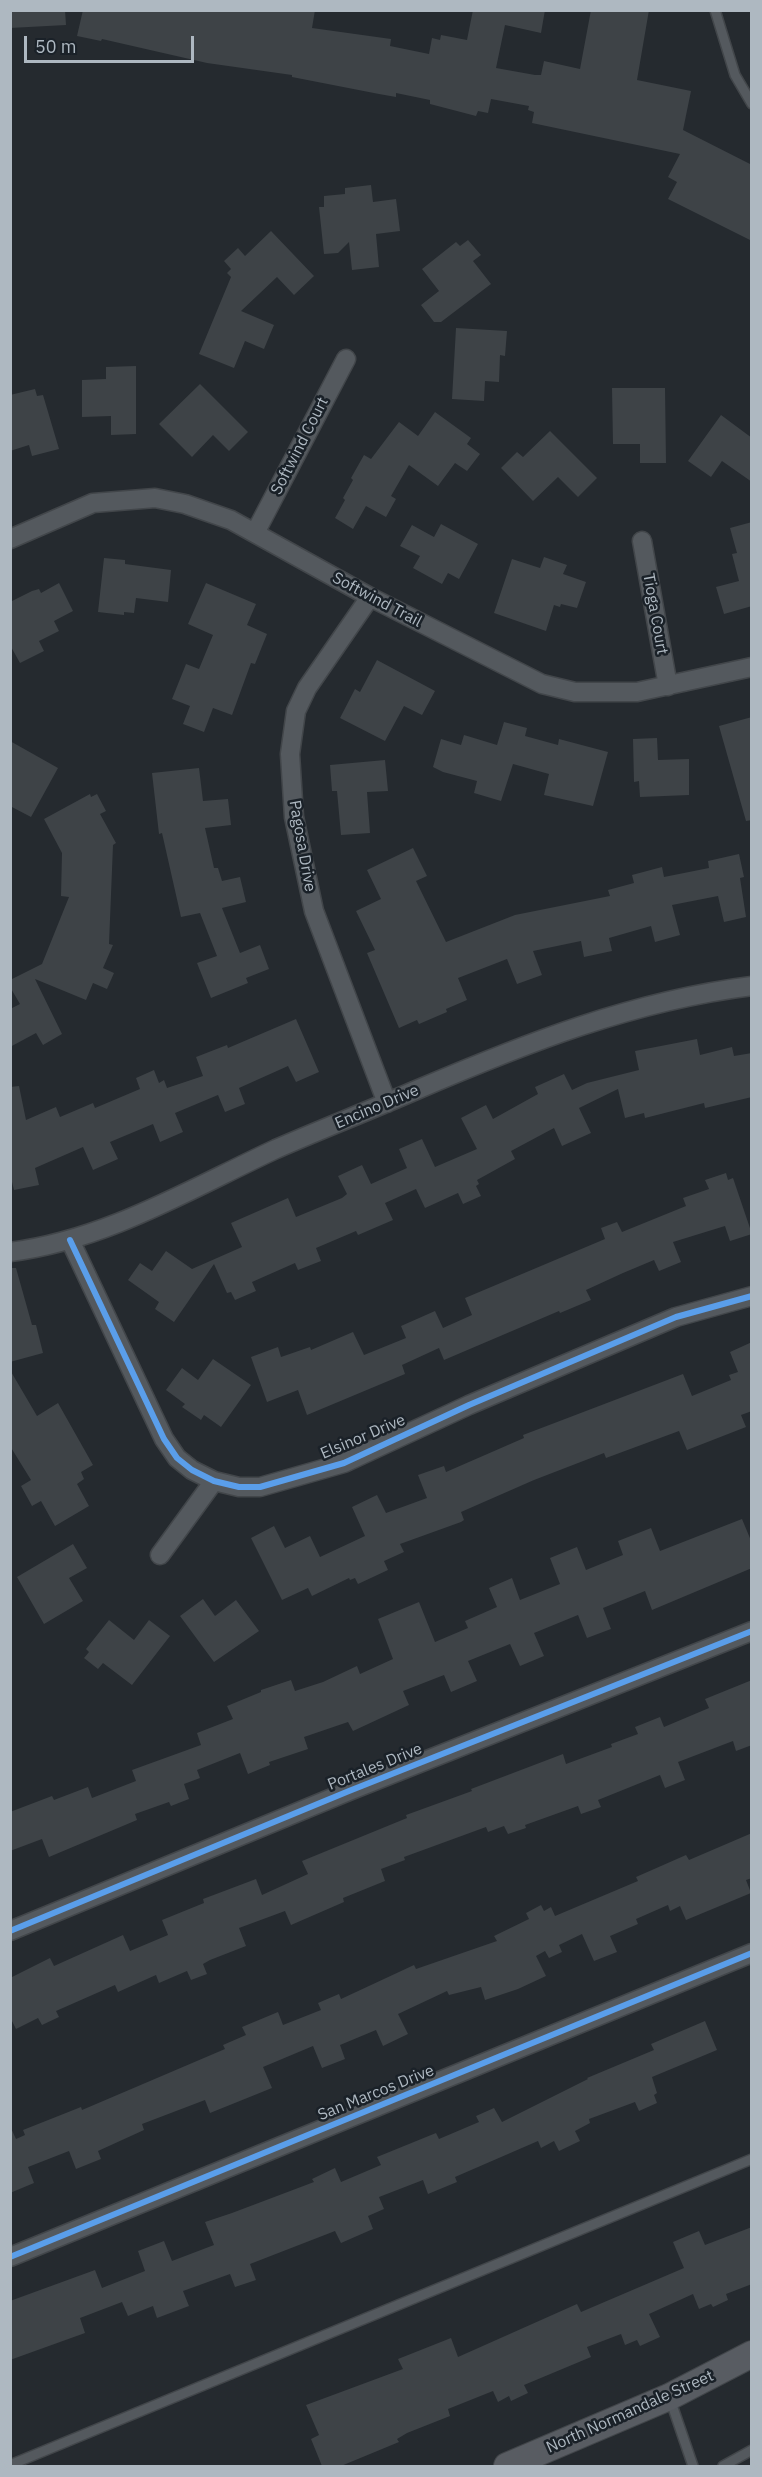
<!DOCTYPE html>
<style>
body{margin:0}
#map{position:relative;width:762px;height:2477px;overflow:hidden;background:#252a2f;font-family:"IBM Plex Sans",sans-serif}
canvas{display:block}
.frame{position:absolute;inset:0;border:12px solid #aeb8c1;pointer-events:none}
.scale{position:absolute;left:24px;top:36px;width:170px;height:27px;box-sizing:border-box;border:3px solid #aeb8c1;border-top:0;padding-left:8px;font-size:18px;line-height:21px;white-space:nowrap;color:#aeb8c1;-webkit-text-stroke:4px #1a2128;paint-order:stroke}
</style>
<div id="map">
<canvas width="762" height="2477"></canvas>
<div class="frame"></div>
<div class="scale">50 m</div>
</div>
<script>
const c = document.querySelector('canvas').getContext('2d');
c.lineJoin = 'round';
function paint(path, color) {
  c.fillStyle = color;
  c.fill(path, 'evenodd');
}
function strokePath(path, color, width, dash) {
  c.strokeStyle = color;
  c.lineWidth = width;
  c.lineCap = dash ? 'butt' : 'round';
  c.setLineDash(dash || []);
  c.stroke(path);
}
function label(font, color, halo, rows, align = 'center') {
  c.font = font + ' "IBM Plex Sans",sans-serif';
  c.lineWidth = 5;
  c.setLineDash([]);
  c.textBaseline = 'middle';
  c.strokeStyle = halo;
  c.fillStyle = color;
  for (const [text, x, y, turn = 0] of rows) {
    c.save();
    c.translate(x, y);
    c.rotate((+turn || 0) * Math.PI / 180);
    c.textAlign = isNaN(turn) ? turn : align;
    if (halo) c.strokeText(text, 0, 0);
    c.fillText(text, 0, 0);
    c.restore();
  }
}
paint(new Path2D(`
 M10,10H65L66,25L10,28Z
 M83,10H315L312,28L391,39L390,46L429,54L432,38L440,40L441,35L467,40L473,10H545L541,33L505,25L496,68L535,75H541L544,61L580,69L591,10H649L637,80L691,91L683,130L752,165V241L668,199L677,182L668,177L680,154L532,123L534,112L528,110L529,106L491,99L488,113L478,111L476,116L430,104V100L396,93V97L379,94L292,77V75L207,63L102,39L101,41L77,36Z
 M371,185L373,202L396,199L400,231L376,234L379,267L352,270L349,242L338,253L324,254L319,207H324V196L345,194V188Z
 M271,231L314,276L294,295L277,277L241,311L274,325L264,349L245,341L234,368L199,354L231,277L227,273L231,269L224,261L238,248L245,256Z
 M468,240L481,255L473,261L491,284L441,322H434L421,305L439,291L422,269L456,242L460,246Z
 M456,328L507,331L505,356L500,355L499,382L485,381L484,401L452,399Z
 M136,366V434L111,435V416L82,417V380L106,379V367Z
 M200,384L248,432L229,451L213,435L192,457L159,424Z
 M612,388H665L666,463H640V444H613Z
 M35,389L37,396L43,395L59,449L32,456L29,445L10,451V395Z
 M435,412L471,438L467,444L480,454L467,471L455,463L438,486L409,465L391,496L396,499L386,517L366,506L353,529L335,518L345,500L343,498L353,480L351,478L364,455L371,459L399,422L418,436Z
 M721,415L752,438V482L722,461L711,477L688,461Z
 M550,431L597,478L578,497L558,477L533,501L501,468L517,452L523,457Z
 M752,522V606L724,614L716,587L739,581L732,554L737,553L730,528Z
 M441,524L478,544L459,579L448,573L442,584L413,568L420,556L400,546L412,525L434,537Z
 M544,557L567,565L563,574L586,582L577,608L561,604L560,607L554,605L546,631L494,613L512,559L540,568Z
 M104,558L125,560V564L171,570L168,602L136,598L134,613L124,612V615L98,612Z
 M59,583L73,611L54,621L59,631L39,641L44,651L20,663L10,645V602L32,591L39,589L41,593Z
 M206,583L256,604L247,625L267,634L255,664L251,663L232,715L213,708L204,732L183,724L190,706L172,699L186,664L199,669L213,635L188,624Z
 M377,660L435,691L422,715L404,706L385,741L340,718L355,689L360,692Z
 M752,717V820L746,821L719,726Z
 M504,722L527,728L525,736L558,745L559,739L608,752L593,806L544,795L549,774L513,764L501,801L474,793L477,781L443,772L433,767L441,739L461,745L464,735L497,745Z
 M657,738L658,760L689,759V795L640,797L639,781L634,782L633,739Z
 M10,741L58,768L31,817L10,806Z
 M385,760L388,791L367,792L370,833L341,835L337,791H332L330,765Z
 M199,768L203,801L228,799L231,825L205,828L214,868H218L222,881L240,877L246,902L222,908L240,953L260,945L269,969L246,978L248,983L211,998L197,963L217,956L200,913L181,917L162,833L159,834L152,773Z
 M90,794L91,797L97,794L106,811L100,814L116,843L113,845L109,944L113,945L103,968L114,973L107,989L93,983L86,1000L35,979L62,1034L43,1045L36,1033L10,1047V1009L20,1004L10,987V980L42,964L69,897L61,896L62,853L44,819Z
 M413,848L427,876L416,881L446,942L515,915L610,896L608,890L634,883L632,875L662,867L664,877L709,868L708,861L739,854L744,877L740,878L746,917L724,922L718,896L672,905L680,935L655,942L651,926L609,938L612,951L584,957L581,941L533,951L542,975L517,984L507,959L458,978L467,1000L446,1009L447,1012L419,1024L417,1020L399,1028L367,953L375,950L356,911L381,899L367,870Z
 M296,1019L319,1072L296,1082L288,1066L239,1088L245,1104L225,1112L218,1095L175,1113L183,1132L160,1142L153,1124L110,1142L118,1159L93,1170L83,1147L35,1168L39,1185L14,1190L10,1174V1087L19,1086L26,1120L56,1107L60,1117L93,1103L95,1108L140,1089L136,1078L154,1070L159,1083L164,1080L167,1088L203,1076L196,1057L227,1045L228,1048Z
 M697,1039L700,1055L732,1047L734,1056L752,1053V1097L705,1108L704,1103L645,1118L644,1113L625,1118L618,1089L579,1108L591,1133L562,1146L554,1128L511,1151L515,1159L477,1180L479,1184L476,1186L481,1196L463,1204L458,1193L425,1208L416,1189L385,1203L393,1220L358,1235L356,1231L316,1248L321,1261L298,1270L295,1263L252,1282L256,1291L235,1300L231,1292L227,1293L214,1264L174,1322L155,1309L159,1302L128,1280L140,1263L152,1271L166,1251L192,1269L242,1247L231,1223L288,1198L296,1217L342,1198L347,1194L338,1176L362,1165L371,1184L407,1168L399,1149L422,1139L435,1167L477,1149L461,1118L486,1105L493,1119L538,1094L535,1087L564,1074L572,1090L587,1083L639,1070L635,1051Z
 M726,1173L728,1180L733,1178L752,1234L730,1241L725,1226L673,1242L681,1262L659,1271L654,1260L623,1273L586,1290L591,1300L560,1313L559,1311L444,1360L439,1348L402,1365L405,1374L307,1415L298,1390L267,1402L251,1357L278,1347L281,1357L310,1347L311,1350L353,1332L364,1355L406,1338L401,1326L435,1311L443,1328L472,1315L465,1298L605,1239L601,1228L617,1222L622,1232L686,1206L683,1198L709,1189L705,1180Z
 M10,1268H16L32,1325H36L43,1353L10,1362Z
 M752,1342V1411L741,1415L746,1427L687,1450L679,1431L606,1458L604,1453L534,1480L461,1512L464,1520L461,1522L400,1544L404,1552L384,1561L388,1570L358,1584L355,1578L350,1580L349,1578L312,1596L308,1588L282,1600L251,1538L274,1526L285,1548L310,1536L320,1557L365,1536L352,1507L377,1495L386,1513L427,1498L418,1475L444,1466L446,1472L524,1438L523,1435L683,1374L692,1396L731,1380L729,1375L738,1372L730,1352Z
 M213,1359L251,1385L221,1427L204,1415L201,1420L182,1407L185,1404L166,1390L182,1368L198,1380Z
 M10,1370L37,1416L58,1403L93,1465L81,1472L84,1479L77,1484L89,1506L55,1526L41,1501L32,1506L21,1486L31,1480L10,1446Z
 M742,1519L752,1543V1568L652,1610L645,1591L603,1608L611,1629L587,1638L578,1615L534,1633L544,1656L520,1666L510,1644L468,1661L477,1681L451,1692L444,1675L403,1691L409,1705L353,1731L348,1722L304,1737L308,1749L269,1762L270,1765L248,1774L240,1753L197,1770L200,1778L184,1784L189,1799L171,1806L169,1802L135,1814L137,1820L49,1857L42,1839L10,1851V1812L52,1796L54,1800L88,1787L92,1798L136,1781L132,1770L201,1745L197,1733L233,1719L227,1706L261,1692V1690L291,1680L295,1691L323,1682L357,1666L360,1674L393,1659L378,1619L419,1602L435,1642L468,1628L465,1621L497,1607L489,1588L512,1578L520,1600L560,1584L550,1558L577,1547L586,1570L623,1555L618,1541L651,1528L660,1551Z
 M73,1544L87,1568L69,1578L83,1601L44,1624L17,1577Z
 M203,1599L215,1616L236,1600L259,1631L214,1662L180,1616Z
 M109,1620L134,1640L149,1620L170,1636L132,1685L103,1663L98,1669L84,1658L89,1652L86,1649Z
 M752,1680V1745L736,1751L733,1741L678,1762L685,1780L665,1788L660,1775L598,1800L601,1807L581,1814L578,1806L525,1825L526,1828L508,1834L504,1826L488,1832L486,1827L404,1857L405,1860L381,1869L385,1881L343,1898L344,1902L291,1925L285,1911L239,1928L246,1946L210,1960L203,1964L207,1974L191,1980L187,1971L159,1983L156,1975L118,1992L115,1985L56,2011L59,2017L42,2025L38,2018L16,2029L10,2017V1978L50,1958L54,1966L123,1935L130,1951L168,1935L162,1920L204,1903L203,1899L256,1879L262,1895L308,1874L302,1861L407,1818L406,1815L472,1791L471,1789L563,1754L566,1764L612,1747L611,1744L638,1734L635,1727L660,1717L664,1727L709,1708L705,1699Z
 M752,1833V1878L746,1880L751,1893L686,1920L680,1906L670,1911L668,1905L636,1919L638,1924L610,1936L617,1952L594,1961L582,1934L559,1945L562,1952L549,1958L545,1951L536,1956L546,1976L518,1989L485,2000L481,1987L449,1995L447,1991L398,2014L408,2034L383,2046L376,2030L340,2045L345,2059L322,2068L313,2046L263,2067L272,2088L210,2113L205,2100L142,2124L144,2130L98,2151L101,2159L76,2169L69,2151L28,2167L34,2183L10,2193V2126L16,2139L25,2135L23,2130L81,2107L82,2110L225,2049L223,2045L246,2035L242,2027L278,2012L283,2025L321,2010L318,2003L339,1994L341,1999L414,1965L416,1969L497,1941L494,1936L529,1919L526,1913L541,1905L544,1911L551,1907L555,1916L638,1881L636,1877L686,1855L689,1860Z
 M705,2021L717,2050L652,2077L657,2093L654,2095L657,2103L639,2111L635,2102L589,2119L590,2123L575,2131L580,2141L559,2151L554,2141L541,2148L538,2141L455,2177L457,2182L428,2194L423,2180L379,2197L384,2209L368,2216L373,2229L341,2243L335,2231L250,2264L256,2280L235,2287L230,2274L183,2291L189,2306L157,2318L153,2306L128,2316L122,2302L80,2318L85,2333L10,2360V2301L95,2270L102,2288L145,2271L138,2251L164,2241L172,2261L214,2245L205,2222L232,2213L314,2182L312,2179L335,2168L341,2182L381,2165L377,2157L436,2133L439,2139L479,2122L476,2116L494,2108L502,2122L588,2079L587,2078L654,2050L651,2044Z
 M752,2227V2284L726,2294L728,2300L713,2307L711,2304L699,2309L693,2294L649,2314L660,2337L640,2346L637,2340L625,2345L621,2334L587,2347L591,2357L524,2385L528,2393L511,2401L509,2396L498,2402L493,2391L448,2409L450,2416L407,2433L397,2439L399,2442L341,2466H322L311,2439L319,2435L306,2405L403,2369L398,2359L451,2338L458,2357L577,2304L581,2312L684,2268L673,2242L699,2231L705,2245Z`), '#3e4347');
const lane = new Path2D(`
 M715,10L735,75L752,104
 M670,2399L693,2466
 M10,2465L752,2159
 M723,2466L752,2450`);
const street = new Path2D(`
 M255,533L346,359
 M10,539L93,503L155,498L185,504L231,520L370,597L542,684L575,692H637L752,667
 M642,541L668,686
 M370,597L307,688L296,711L290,754L294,817L314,911L387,1103
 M70,1240L164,1439L177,1458L192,1470L214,1481L239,1487H260L344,1463L469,1405L676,1317L752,1296
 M10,1252C106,1240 190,1189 276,1149C322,1129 368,1111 414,1091C524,1044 632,1001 752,986
 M160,1555L214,1481
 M10,1931L349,1791L752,1631
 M10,2257L752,1953`);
const secondary = new Path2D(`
 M507,2466L669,2397L752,2354`);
strokePath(lane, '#42464a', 12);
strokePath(street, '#42464a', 21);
strokePath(secondary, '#42464a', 28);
strokePath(lane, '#54595e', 9);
strokePath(street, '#54595e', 18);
strokePath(secondary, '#585c62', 26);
strokePath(new Path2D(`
 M70,1240L164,1439L177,1458L192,1470L214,1481L239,1487H260L344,1463L469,1405L676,1317L752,1296
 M10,1931L349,1791L752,1631
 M10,2257L752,1953`), '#5a9eea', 6);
label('16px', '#aeb8c1', '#1a2128', [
 ["Softwind Court",300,446,-63],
 ["Softwind Trail",377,600,28],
 ["Tioga Court",655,614,80],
 ["Pagosa Drive",302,846,80],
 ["Encino Drive",377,1107,-23],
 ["Elsinor Drive",363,1437,-23],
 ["Portales Drive",375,1767,-22],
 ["San Marcos Drive",376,2093,-22],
 ["North Normandale Street",630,2412,-24]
]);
</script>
